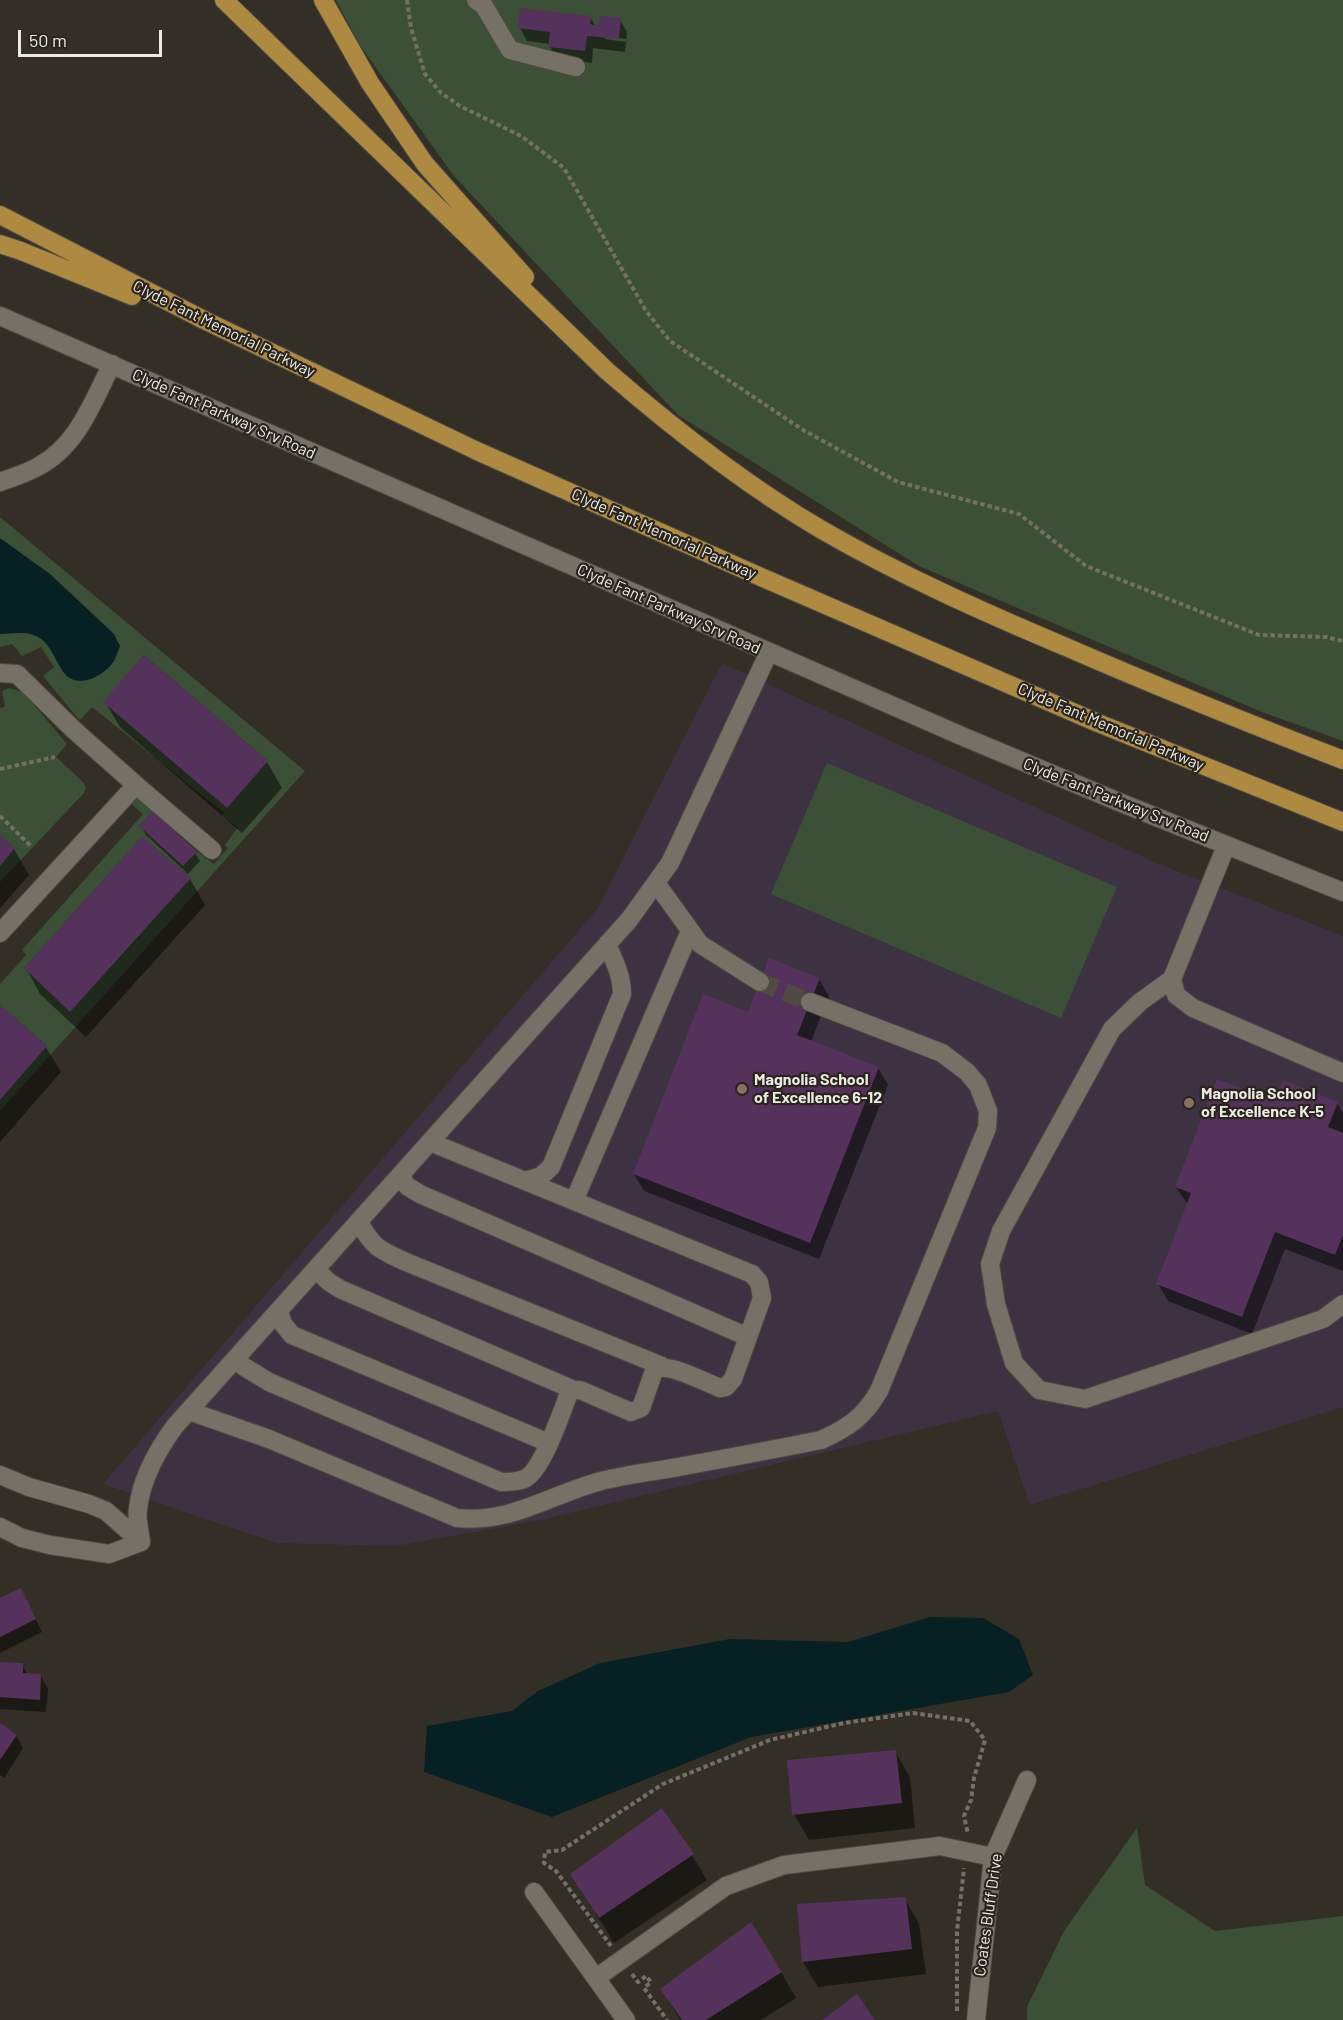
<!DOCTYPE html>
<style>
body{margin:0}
#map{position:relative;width:1343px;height:2020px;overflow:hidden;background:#332f26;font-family:Barlow,sans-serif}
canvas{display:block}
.scale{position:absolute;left:18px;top:30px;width:144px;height:27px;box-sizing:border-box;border:3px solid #edeae5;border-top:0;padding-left:8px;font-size:18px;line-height:21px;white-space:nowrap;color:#edeae5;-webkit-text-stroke:4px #29251c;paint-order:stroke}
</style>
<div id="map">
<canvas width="1343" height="2020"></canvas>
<div class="scale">50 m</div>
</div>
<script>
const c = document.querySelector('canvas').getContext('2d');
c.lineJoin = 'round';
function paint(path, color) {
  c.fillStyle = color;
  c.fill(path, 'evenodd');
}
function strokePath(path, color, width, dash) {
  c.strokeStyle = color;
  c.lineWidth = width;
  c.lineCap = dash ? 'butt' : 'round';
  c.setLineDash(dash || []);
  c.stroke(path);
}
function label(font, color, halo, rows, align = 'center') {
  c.font = font + ' Barlow,sans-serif';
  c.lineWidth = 4.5;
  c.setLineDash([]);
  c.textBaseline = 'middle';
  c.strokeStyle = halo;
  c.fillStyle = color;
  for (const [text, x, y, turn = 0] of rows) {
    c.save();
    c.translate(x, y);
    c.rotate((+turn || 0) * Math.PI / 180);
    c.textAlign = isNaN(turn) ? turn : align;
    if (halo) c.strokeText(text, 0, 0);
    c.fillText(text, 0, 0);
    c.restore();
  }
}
paint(new Path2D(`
 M722,663L1154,862L1343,936V1407L1030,1505L998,1411L536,1521L396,1546L277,1543L103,1484L598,908Z`), '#3d3242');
paint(new Path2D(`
 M336,0H1343V741L1262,712L919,566L678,415L454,176L359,44Z
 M0,517L305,771L0,1111V1100L47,1046L0,1005V984L26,955L22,950L143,814L129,802L137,797L153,811L139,826L183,866L197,852L214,864L228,848L225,845L238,827L222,816L225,811L223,812L92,707L80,720L76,716L43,676L54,667L41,647L22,656L12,644L0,647ZM144,655L268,761L227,808L104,702ZM142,837L191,878L70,1012L24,968Z
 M9,688L23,692L67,744L56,757L82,781L86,787L84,793L0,882V708L5,707L2,691Z
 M827,763L1117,887L1061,1018L771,894Z
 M1137,1828L1145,1885L1215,1931L1343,1916V2020H1027V2007L1064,1931Z`), '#3b5036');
paint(new Path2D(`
 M0,538L50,574L114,634L120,646C118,650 117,655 115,659C108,673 83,688 68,677C59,670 52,646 41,639C29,630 14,634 0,634Z
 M930,1617L983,1618L1019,1639L1033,1675L1009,1692L751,1737L552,1817L424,1772L427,1726L512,1711L538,1691L600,1663L730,1639L848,1642Z`), '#072023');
paint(new Path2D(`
 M590,17L596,27L620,20L627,32L625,52L593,48L592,63L557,59L550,47V44L527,41L520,28ZM605,36L626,39V42L605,39Z
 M105,702L267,762L282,788L242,833L120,727Z
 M141,826L195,853L200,861L188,874L146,835Z
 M0,837L14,849L29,875L0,908Z
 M142,839L190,879L205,905L86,1037L40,994L26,968Z
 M819,979L829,996L811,1042L878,1068L888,1085L819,1259L644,1191L634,1174L749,1014Z
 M0,1007L46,1047L61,1072L0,1142Z
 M1276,1103H1337L1343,1113V1271L1285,1249L1252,1334L1168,1301L1158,1284L1188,1205L1176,1187Z
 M21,1590L42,1632L0,1653V1600Z
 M0,1663L22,1665L28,1675L41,1676L48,1689L46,1712L0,1709Z
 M0,1725L16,1736L23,1748L4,1778L0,1775Z
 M895,1751L910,1777L915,1828L809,1840L794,1814Z
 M692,1855L707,1880L614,1943L572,1875Z
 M905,1899L919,1924L926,1974L818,1987L803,1962L799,1906Z
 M781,1972L796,1998L761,2020H680L662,1989Z`), '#0007');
paint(new Path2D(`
 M520,8L591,16L590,24L598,26L600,16L621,18L619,39L587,36L585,51L548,47L550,32L518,28Z
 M144,655L268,761L227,808L103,702Z
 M153,811L197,852L183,866L139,826Z
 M0,835L15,848L0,866Z
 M142,837L191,878L70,1012L24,968Z
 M769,958L820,978L797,1035L879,1067L810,1243L633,1174L703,994L748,1012Z
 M0,1005L47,1046L0,1100Z
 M1217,1079L1275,1101L1283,1080L1338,1102L1328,1127L1343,1133V1235L1335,1255L1275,1232L1242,1317L1156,1284L1191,1193L1175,1187Z
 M21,1588L36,1619L0,1637V1598Z
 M0,1662L23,1663V1673L41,1674L40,1700L0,1697Z
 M0,1723L17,1735L0,1760Z
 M896,1750L902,1803L792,1815L787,1760Z
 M662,1808L694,1854L599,1918L570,1874Z
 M906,1897L912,1949L802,1962L797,1904Z
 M751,1922L782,1972L706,2020H682L660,1989Z
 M857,1994L875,2020H822Z`), '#54325b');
strokePath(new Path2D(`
 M760,982L810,1002`), '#4f4b43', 18, [18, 9]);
const minor = new Path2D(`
 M476,0L484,6L510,50L576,67
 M0,316L964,737L1119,802L1343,892
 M0,482C13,477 28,473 39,466C78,445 93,401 112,364
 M0,673L17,674L74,730L136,785L0,933
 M136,785L212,850
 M1226,846L1172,979L1140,1002L1112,1029L1001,1231L990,1264L996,1304L1014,1363L1039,1390L1085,1399L1323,1319L1343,1304
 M656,883L700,944L760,982
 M1172,979L1176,995L1193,1008L1343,1073
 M400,1175L407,1186L420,1194L748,1337
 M525,1181L541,1176L551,1167L622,994C622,976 614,960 607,944
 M574,1201L690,931
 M359,1222C373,1248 380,1250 406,1262L662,1366
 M316,1270L329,1282L340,1289L574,1390
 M279,1311L283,1324L292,1335L549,1443
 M236,1359L243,1366L269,1382L501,1482C509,1482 517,1482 524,1479C542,1472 562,1411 569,1393L574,1390H580L631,1412L641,1408L655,1368C672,1364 704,1382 720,1388L726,1387L733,1379L762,1298L759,1282L752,1274L430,1142
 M189,1411L269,1439L457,1518C510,1524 552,1494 601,1481C625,1475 649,1472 673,1468C722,1459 771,1450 821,1440C848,1428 864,1417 879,1391L987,1128L988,1111L978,1085L967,1072L942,1053L810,1002
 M0,1475L29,1487L89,1504L106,1511L141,1542
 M0,1527L22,1538L50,1545L109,1554L141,1542
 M141,1542C140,1532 136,1519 138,1509C141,1480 158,1449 175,1426L629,920L670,863L769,652
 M534,1892L626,2020
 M596,1978L726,1886L784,1865L940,1846L993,1857
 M976,2020L993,1857L1027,1780`);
const major = new Path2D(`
 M224,0L607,371C674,429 745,485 822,530C900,575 983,612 1066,647C1158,687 1250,724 1343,760
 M323,0L370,83L425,164L525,277
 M0,215L204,320L477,451L761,577L1098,723L1343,822
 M0,244L21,251L132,296`);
strokePath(minor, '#4d4a42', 20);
strokePath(major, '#4d4a42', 20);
strokePath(new Path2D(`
 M407,0L411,28L425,74L441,93L460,106L521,136L564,168L646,311L670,341L803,430L898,482L1019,514L1086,566L1259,635L1326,637L1343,641
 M0,769L55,757
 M0,816L32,847
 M611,1946L556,1871L544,1863L545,1852L562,1850L663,1784L770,1740L844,1723L913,1713L970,1721L985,1740L974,1778L971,1800L964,1816L968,1834
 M632,1974L638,1982L646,1976L651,1982L644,1988L667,2020
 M957,2011V1931L964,1868`), '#747068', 4, [4.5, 3]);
strokePath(minor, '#767167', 18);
strokePath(major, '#ae8942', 18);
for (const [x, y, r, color] of [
 [742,1089,6,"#8d6e63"],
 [1189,1103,6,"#8d6e63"]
]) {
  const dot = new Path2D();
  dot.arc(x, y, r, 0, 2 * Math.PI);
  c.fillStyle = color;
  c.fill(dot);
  strokePath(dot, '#29251c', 2);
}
label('16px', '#edeae5', '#29251c', [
 ["Clyde Fant Memorial Parkway",224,329,26],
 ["Clyde Fant Parkway Srv Road",224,414,24],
 ["Clyde Fant Memorial Parkway",664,534,24],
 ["Clyde Fant Parkway Srv Road",669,609,24],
 ["Clyde Fant Memorial Parkway",1111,727,23],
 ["Clyde Fant Parkway Srv Road",1116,800,22],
 ["Coates Bluff Drive",988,1915,-82]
]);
label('bold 16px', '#edeae5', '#29251c', [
 ["Magnolia School",754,1080],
 ["of Excellence 6-12",754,1098],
 ["Magnolia School",1201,1094],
 ["of Excellence K-5",1201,1112]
], 'left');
</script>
